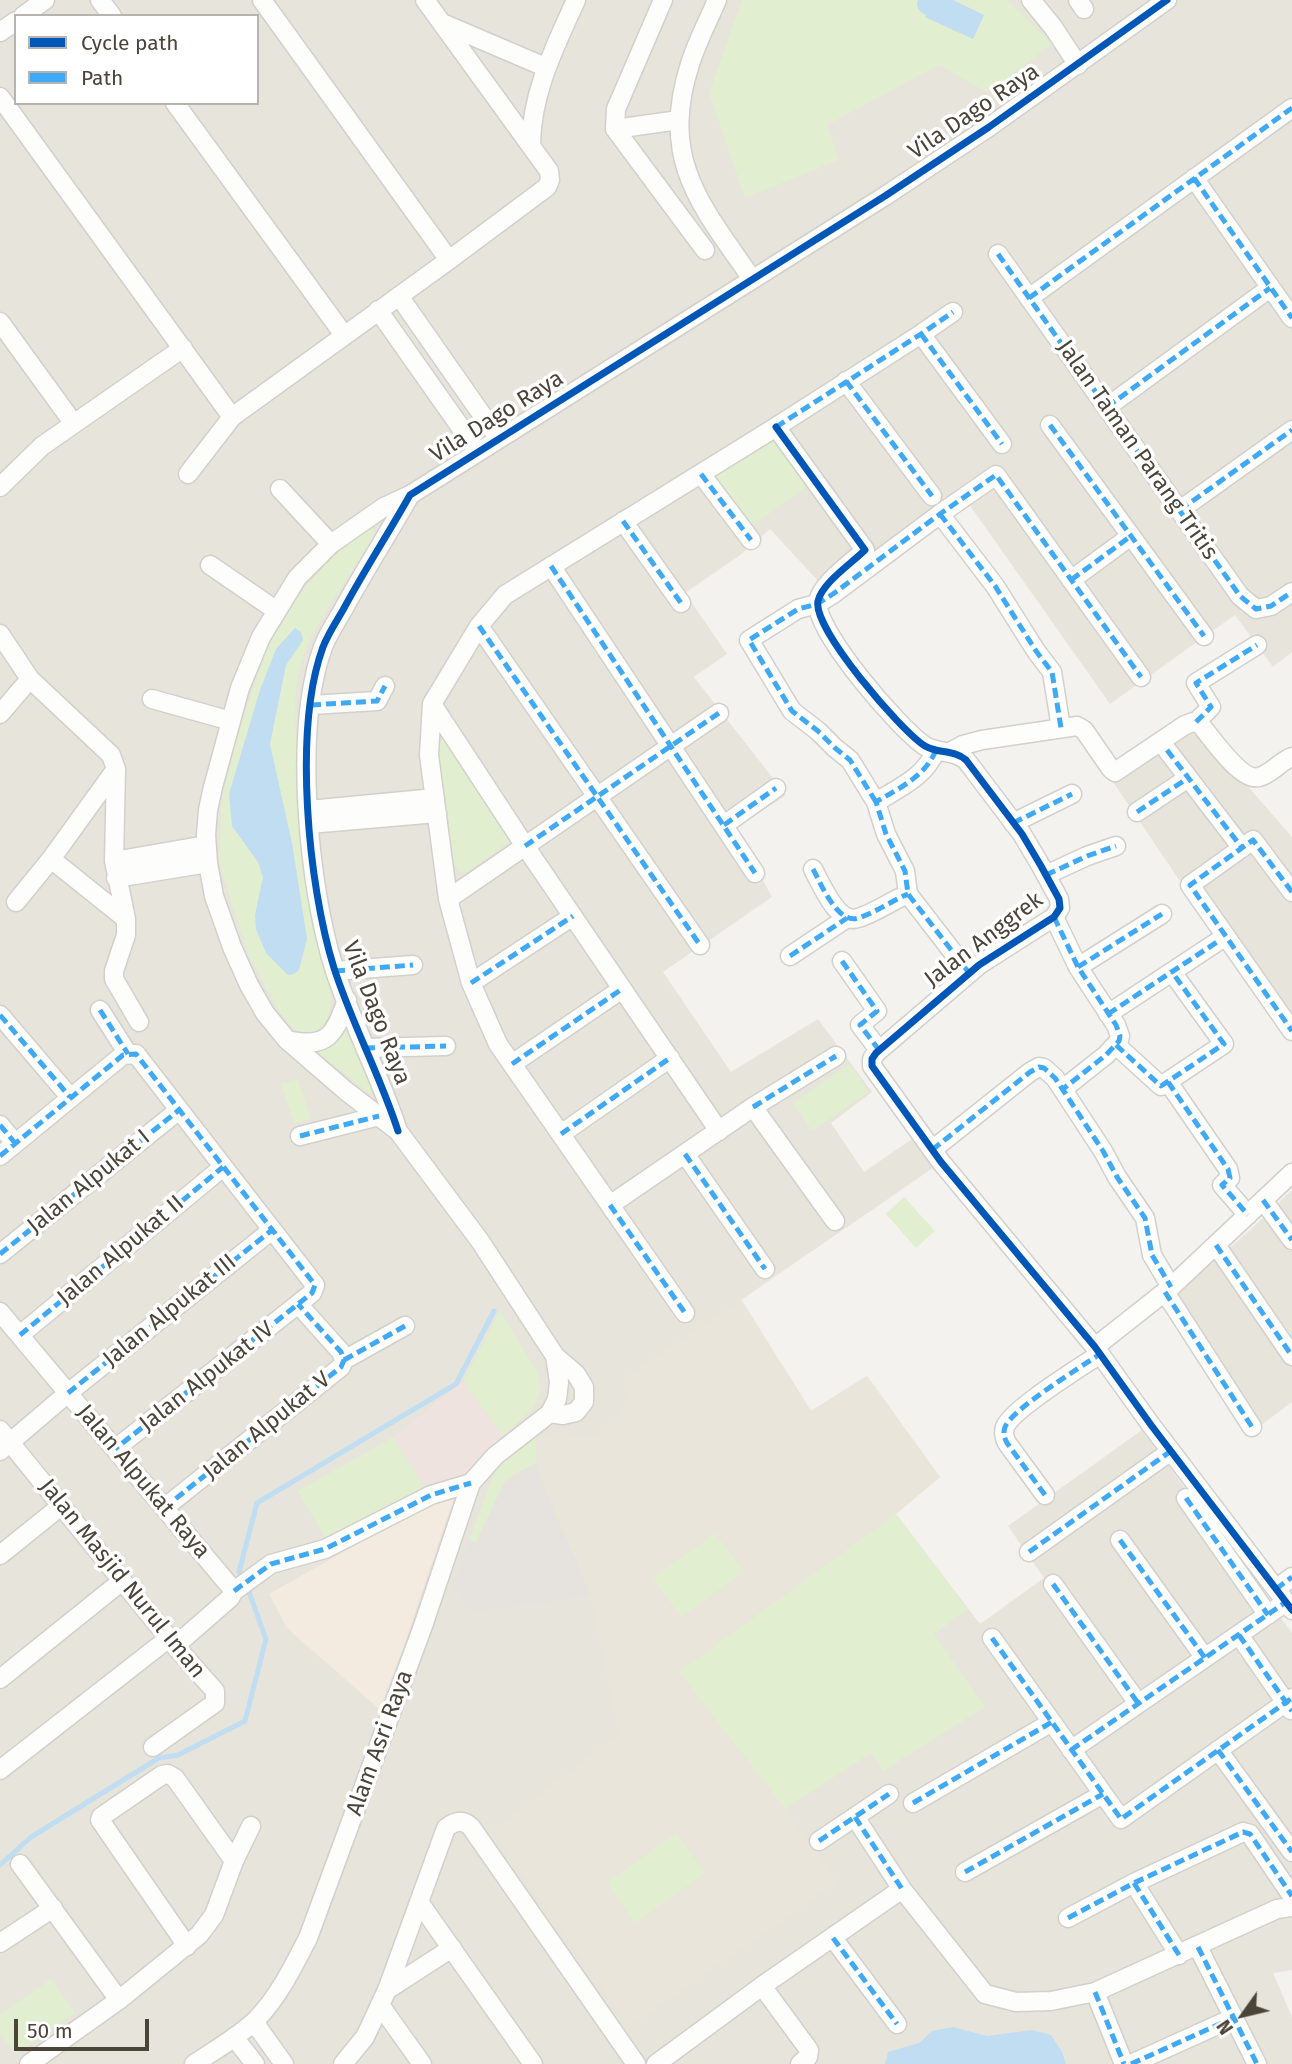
<!DOCTYPE html>
<style>
body{margin:0}
#map{position:relative;width:1292px;height:2064px;overflow:hidden;background:#f4f2ee;font-family:"Fira Sans",sans-serif}
canvas{display:block}
.legend{position:absolute;left:14px;top:14px;width:245px;height:91px;box-sizing:border-box;background:#fff;border:2px solid #b7b4b0;margin:0;padding:9px 12px;list-style:none;font-size:21px;color:#4b4439}
.legend li{display:flex;align-items:center;gap:14px;height:35px}
.legend b{width:35px;border:2px solid #b7b4b0}
.north{position:absolute;left:1208px;top:1980px;width:70px;height:70px;-webkit-text-stroke:5px #fff;paint-order:stroke;rotate:236deg;font-size:19px;font-weight:700;line-height:28px;text-align:center;color:#4b4439}
.north::after{content:'';display:block;margin:auto;width:24px;height:32px;background:#4b4439;clip-path:polygon(50% 0,100% 100%,50% 72%,0 100%)}
.scale{position:absolute;left:14px;top:2019px;width:135px;height:32px;box-sizing:border-box;border:4px solid #4b4439;border-top:0;padding-left:9px;font-size:21px;line-height:24px;white-space:nowrap;color:#4b4439;-webkit-text-stroke:5px #fff;paint-order:stroke}
</style>
<div id="map">
<canvas width="1292" height="2064"></canvas>
<ul class="legend">
<li><b style="height:9px;background:#0057b8"></b>Cycle path</li>
<li><b style="height:9px;background:#3fa9f5"></b>Path</li>
</ul>
<div class="north">N</div>
<div class="scale">50 m</div>
</div>
<script>
const c = document.querySelector('canvas').getContext('2d');
c.lineJoin = 'round';
function paint(path, color) {
  c.fillStyle = color;
  c.fill(path, 'evenodd');
}
function strokePath(path, color, width, dash) {
  c.strokeStyle = color;
  c.lineWidth = width;
  c.lineCap = dash ? 'butt' : 'round';
  c.setLineDash(dash || []);
  c.stroke(path);
}
function label(font, color, halo, rows, align = 'center') {
  c.font = font + ' "Fira Sans",sans-serif';
  c.lineWidth = 7;
  c.setLineDash([]);
  c.textBaseline = 'middle';
  c.strokeStyle = halo;
  c.fillStyle = color;
  for (const [text, x, y, turn = 0] of rows) {
    c.save();
    c.translate(x, y);
    c.rotate((+turn || 0) * Math.PI / 180);
    c.textAlign = isNaN(turn) ? turn : align;
    if (halo) c.strokeText(text, 0, 0);
    c.fillText(text, 0, 0);
    c.restore();
  }
}
paint(new Path2D(`
 M0,0H1292V652L1273,667L1235,615L1110,704L959,490L853,566L820,583L770,529L739,556L685,593L727,654L694,677L786,795L735,829L772,897L663,972L731,1072L818,1019L872,1092L831,1123L864,1172L912,1139L933,1168L741,1300L811,1411L867,1376L940,1477L896,1514L980,1624L1044,1578L1008,1526L1142,1430L1292,1633V1970L1273,1973L1292,2017V2064H0ZM16,16H257V103H16Z
 M1191,727L1197,728L1292,837V1042L1242,973L1111,779Z
 M1292,1190V1402L1248,1435L1163,1305L1248,1232Z`), '#e7e4dc');
paint(new Path2D(`
 M454,1498L402,1651L379,1709L287,1628L269,1594L432,1502Z`), '#f3ebdf');
paint(new Path2D(`
 M741,1299L811,1411L867,1376L940,1477L896,1514L968,1609L934,1634L985,1707L883,1771L871,1753L785,1809L838,1882L629,2027L492,1831L619,1733L591,1596L547,1494L536,1463V1437L561,1432L591,1437L608,1429L619,1416L626,1400L624,1378Z`), '#eae5da');
paint(new Path2D(`
 M463,1381L503,1436L475,1463L468,1479L427,1492L393,1437Z`), '#eee3df');
paint(new Path2D(`
 M742,0H1007L1052,44L988,93L939,65L827,125L839,160L745,198L709,93Z
 M773,434L808,486L752,526L713,472Z
 M371,526L374,530V538C347,581 305,631 297,682C292,715 298,751 301,783C303,818 303,855 308,889C315,931 339,970 329,1014C326,1030 312,1034 297,1033L280,1013L248,954L219,864L221,809L229,762L268,643L296,599L328,561L364,527Z
 M450,738L515,838L467,872L459,871L451,861L437,748L442,739Z
 M344,1021L375,1087L373,1092L369,1094L315,1049Z
 M849,1064L869,1092L812,1131L793,1103Z
 M298,1079L311,1119L294,1124L281,1084Z
 M904,1197L935,1231L916,1248L886,1214Z
 M500,1310L537,1372L541,1388L534,1408L503,1436L463,1381Z
 M393,1437L427,1492L327,1541L298,1491Z
 M536,1437V1463L515,1474L504,1483L476,1543L469,1540L494,1473L504,1460Z
 M896,1514L968,1609L934,1634L985,1707L883,1771L871,1753L785,1809L679,1672Z
 M715,1533L744,1572L681,1617L653,1578Z
 M676,1833L705,1873L635,1923L607,1883Z
 M51,1979L75,2013L16,2055L0,2033V2015Z`), '#e1eecf');
paint(new Path2D(`
 M536,1463L547,1494L591,1596L472,1612L453,1588L469,1540L476,1543L504,1483L515,1474Z`), '#e6e3df');
paint(new Path2D(`
 M918,0H953L984,15L973,39L925,17L926,15C920,12 915,7 918,0Z
 M295,628L301,632L303,640L286,665L270,744L292,843L307,939L299,970L294,974L288,975L266,953L256,929L255,915L263,877L258,862L232,826L229,794L260,690L276,649Z
 M953,2027L987,2036L1032,2030L1051,2035L1062,2052L1066,2064H885L888,2052L919,2043L932,2031Z`), '#c0ddf1');
strokePath(new Path2D(`
 M0,1865L31,1837L159,1758L178,1755L245,1721L266,1639L249,1592L239,1572L257,1503L456,1384L494,1311`), '#c0ddf1', 5);
const minor = new Path2D(`
 M100,0L112,16
 M262,0L449,260
 M663,0L616,109L615,129L705,250
 M717,0C708,21 697,42 690,64C659,160 701,205 752,279
 M1031,0L1053,27L1078,65
 M1078,0L1084,9
 M23,16L45,0
 M442,23L545,67
 M0,32L16,21
 M0,97L232,417
 M175,103L344,335
 M615,129L679,120
 M531,143C532,91 555,47 576,0
 M1194,178L1292,318
 M998,254L1240,596L1256,609L1271,606L1292,592
 M399,296L499,439
 M1029,298L1292,108
 M378,310L478,452
 M0,322L74,424
 M921,334L1002,444
 M846,381L932,496
 M1107,407L1270,288
 M1050,425L1204,636
 M776,427L865,550C852,563 822,583 818,601C812,628 901,731 925,746C938,754 953,749 966,760L1022,834L1041,866L1059,899L1060,908L1054,917L979,965L876,1053L872,1059V1066L941,1162L1095,1347L1151,1425L1292,1610
 M188,474L232,417L449,260L547,187L550,180L549,171L425,0
 M701,474L751,540
 M0,487L42,446L183,348
 M280,489L331,544
 M410,495L384,507L331,544L297,578L261,637L240,688L213,787L208,810L206,835L208,863L214,896L232,947L249,985L265,1013L287,1040L346,1091L398,1131L480,1241L555,1356L576,1374L584,1387V1402L576,1412L563,1415L550,1413
 M1180,510L1292,430
 M940,514L995,586L1036,651L1052,672L1061,728
 M623,521L681,603
 M210,565L277,611
 M551,566L755,873
 M1071,580L1131,536
 M479,626L700,945
 M0,634L30,679L111,755L116,769L114,861L126,919V935L114,971V979L139,1022
 M152,699L231,721
 M432,704L525,846L719,1131
 M311,705L377,701L385,686
 M0,714L30,679
 M1196,722L1211,707L1196,683L1257,645
 M936,750C925,777 899,788 876,802L886,834L905,871L908,894L969,973
 M1167,750L1242,848
 M950,752L963,745L982,740L1077,726L1084,730L1111,769L1115,772L1185,725L1193,722L1200,724C1211,737 1241,782 1259,777C1272,774 1280,761 1292,757
 M876,802L850,760L835,748L818,731L792,711L749,640L798,609L817,604L833,594L940,514L996,475L1141,677
 M309,810L435,798
 M1137,812L1188,778
 M1013,823L1072,794
 M309,824L437,813
 M724,825L776,788
 M51,859L126,919
 M114,861L206,845
 M813,869C821,884 838,925 858,918C875,913 891,901 908,894
 M1046,875L1087,856L1116,846
 M116,878L208,863
 M1292,892L1253,840L1190,885L1292,1031
 M448,899L719,713
 M16,902L51,859L116,769
 M1054,917L1078,967L1116,1025L1120,1036L1119,1041L1106,1055L1063,1089
 M790,956L847,918
 M842,961L877,1011L860,1025L879,1050
 M1078,967L1162,914
 M335,971L413,965
 M471,983L573,916
 M100,1010L128,1054
 M1108,1014L1217,942
 M0,1015L70,1097
 M287,1040C327,1049 334,1036 347,1000
 M1116,1045L1161,1086L1224,1044L1172,972
 M365,1048L446,1046
 M512,1064L622,989
 M1168,1082L1228,1169L1230,1178L1222,1185L1248,1215
 M753,1107L835,1221
 M0,1125L15,1143
 M398,1131C380,1075 352,1024 334,968C308,885 293,729 323,647C328,634 336,622 343,610C364,571 388,534 410,495L885,196L989,127L1167,0
 M561,1134L670,1058
 M300,1136L379,1116
 M932,1150L1030,1072L1039,1067L1044,1068L1055,1078L1063,1090L1103,1151L1117,1177L1145,1218L1152,1255L1171,1287
 M685,1154L765,1269
 M0,1156L123,1055L136,1054L315,1285L312,1293L115,1449
 M1263,1200L1292,1240
 M610,1205L753,1107L836,1056
 M1216,1245L1292,1356
 M0,1254L179,1110
 M1165,1292L1252,1427
 M0,1312L234,1591L230,1598L175,1646
 M685,1313L498,1044L471,983L448,899L429,755L432,704L479,626L505,595L776,427L921,334L953,312
 M20,1335L223,1167
 M1095,1347L1171,1287L1292,1173
 M344,1360L405,1326
 M0,1430L175,1646L215,1691V1703L153,1747
 M0,1451L68,1393L272,1230
 M1045,1495L1007,1443C1004,1437 1003,1433 1005,1427C1012,1409 1081,1367 1100,1354
 M1186,1498L1268,1615
 M164,1508L341,1367L344,1360L341,1352L298,1304
 M1120,1540L1205,1658
 M1029,1552L1171,1451
 M0,1555L61,1506
 M1053,1584L1138,1703
 M1276,1589L1292,1577
 M234,1591L271,1564L325,1549L431,1495L471,1483
 M1239,1635L1291,1710
 M992,1638L1121,1819L1292,1698
 M0,1679L122,1581
 M1071,1750L1286,1602
 M1218,1750L1292,1852
 M0,1770L169,1638
 M913,1803L1052,1722
 M855,1817L902,1889L985,1994L1016,2002L1051,2001L1095,1992L1277,1909L1292,1907
 M819,1841L889,1794
 M20,1864L119,2000
 M965,1872L1103,1794
 M1134,1883L1179,1955
 M419,1902L533,2064
 M1068,1918L1134,1883L1243,1832L1250,1834L1292,1896
 M833,1938L897,2024
 M0,1943L53,1908
 M187,1946L102,1823L100,1820L101,1817L162,1775L168,1774L175,1778L234,1861
 M1198,1947L1257,2064
 M762,1986L809,2050L808,2057L800,2064
 M387,1990L452,1948
 M1095,1992L1124,2064
 M380,2005L422,2064
 M254,2022L284,2064
 M234,2037L255,2064
 M29,2064L119,2000L199,1935L214,1915L234,1861L251,1826
 M194,2064C215,2050 238,2037 256,2020C279,1996 293,1967 308,1938L423,1626L471,1483L495,1456L550,1413L557,1399L559,1382L555,1356
 M343,2064L365,2037L387,1990L446,1828C455,1821 463,1819 471,1827L636,2064
 M656,2064L762,1986L902,1889
 M1131,2064L1233,2018`);
strokePath(minor, '#d2d0cb', 21);
strokePath(minor, '#fdfdfc', 18);
strokePath(new Path2D(`
 M1194,178L1292,318
 M998,254L1240,596L1256,609L1271,606L1292,592
 M1029,298L1292,108
 M921,334L1002,444
 M846,381L932,496
 M1107,407L1270,288
 M1050,425L1204,636
 M776,427L921,334L953,312
 M701,474L751,540
 M1180,510L1292,430
 M940,514L995,586L1036,651L1052,672L1061,728
 M623,521L681,603
 M551,566L755,873
 M1071,580L1131,536
 M479,626L700,945
 M311,705L377,701L385,686
 M1196,722L1211,707L1196,683L1257,645
 M936,750C925,777 899,788 876,802L886,834L905,871L908,894L969,973
 M1167,750L1242,848
 M876,802L850,760L835,748L818,731L792,711L749,640L798,609L817,604L833,594L940,514L996,475L1141,677
 M1137,812L1188,778
 M1013,823L1072,794
 M724,825L776,788
 M525,846L719,713
 M813,869C821,884 838,925 858,918C875,913 891,901 908,894
 M1046,875L1087,856L1116,846
 M1292,892L1253,840L1190,885L1292,1031
 M1054,917L1078,967L1116,1025L1120,1036L1119,1041L1106,1055L1063,1089
 M790,956L847,918
 M842,961L877,1011L860,1025L879,1050
 M1078,967L1162,914
 M335,971L413,965
 M471,983L573,916
 M100,1010L128,1054
 M1108,1014L1217,942
 M0,1015L70,1097
 M1116,1045L1161,1086L1224,1044L1172,972
 M365,1048L446,1046
 M512,1064L622,989
 M1168,1082L1228,1169L1230,1178L1222,1185L1248,1215
 M753,1107L836,1056
 M0,1125L15,1143
 M561,1134L670,1058
 M300,1136L379,1116
 M932,1150L1030,1072L1039,1067L1044,1068L1055,1078L1063,1090L1103,1151L1117,1177L1145,1218L1152,1255L1171,1287
 M685,1154L765,1269
 M0,1156L123,1055L136,1054L315,1285L312,1293L115,1449
 M1263,1200L1292,1240
 M610,1205L685,1313
 M1216,1245L1292,1356
 M0,1254L179,1110
 M1165,1292L1252,1427
 M20,1335L223,1167
 M344,1360L405,1326
 M68,1393L272,1230
 M1045,1495L1007,1443C1004,1437 1003,1433 1005,1427C1012,1409 1081,1367 1100,1354
 M1186,1498L1268,1615
 M164,1508L341,1367L344,1360L341,1352L298,1304
 M1120,1540L1205,1658
 M1029,1552L1171,1451
 M1053,1584L1138,1703
 M1276,1589L1292,1577
 M234,1591L271,1564L325,1549L431,1495L471,1483
 M1239,1635L1292,1711
 M992,1638L1121,1819L1292,1698
 M1071,1750L1286,1602
 M1218,1750L1292,1852
 M913,1803L1052,1722
 M855,1817L902,1889
 M819,1841L889,1794
 M965,1872L1103,1794
 M1134,1883L1179,1955
 M1068,1918L1134,1883L1243,1832L1250,1834L1292,1896
 M833,1938L897,2024
 M1198,1947L1257,2064
 M1095,1992L1124,2064
 M1131,2064L1233,2018`), '#3fa9f5', 5, [10, 5]);
strokePath(new Path2D(`
 M776,427L865,550C852,563 822,583 818,601C812,628 901,731 925,746C938,754 953,749 966,760L1022,834L1041,866L1059,899L1060,908L1054,917L979,965L876,1053L872,1059V1066L941,1162L1095,1347L1151,1425L1292,1610
 M398,1131C380,1075 352,1024 334,968C308,885 293,729 323,647C328,634 336,622 343,610C364,571 388,534 410,495L885,196L989,127L1167,0`), '#0057b8', 7);
label('23px', '#4b4439', '#fff', [
 ["Vila Dago Raya",974,112,-34],
 ["Vila Dago Raya",497,417,-32],
 ["Jalan Taman Parang Tritis",1137,450,55],
 ["Jalan Anggrek",984,940,-37],
 ["Vila Dago Raya",376,1013,69],
 ["Jalan Alpukat I",89,1182,-39],
 ["Jalan Alpukat II",121,1251,-40],
 ["Jalan Alpukat III",170,1311,-39],
 ["Jalan Alpukat IV",207,1377,-38],
 ["Jalan Alpukat V",267,1426,-39],
 ["Jalan Alpukat Raya",143,1482,50],
 ["Jalan Masjid Nurul Iman",122,1579,51],
 ["Alam Asri Raya",380,1743,-70]
]);
</script>
